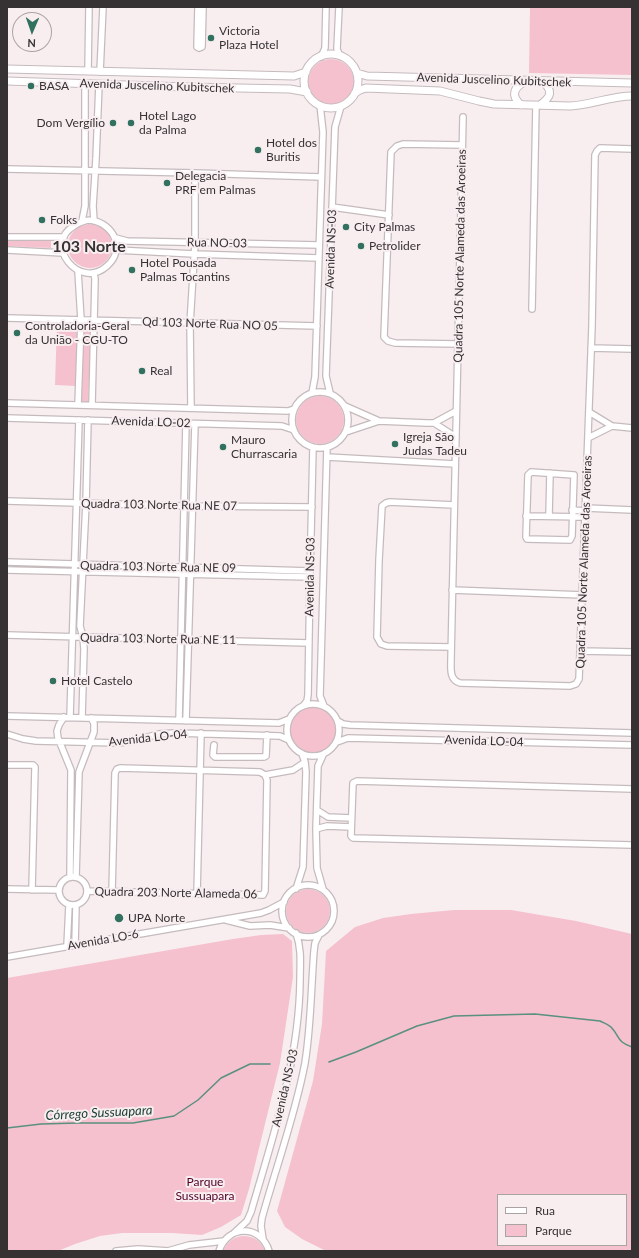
<!DOCTYPE html>
<meta charset="utf-8">
<style>
body{margin:0}
#map{position:relative;width:639px;height:1258px;overflow:hidden;background:#f8eef0;font-family:Lato,sans-serif}
canvas{display:block}
.frame{position:absolute;inset:0;border:8px solid #363233;pointer-events:none}
.legend{position:absolute;left:497px;top:1194px;width:130px;height:52px;box-sizing:border-box;background:#f8eef0;border:1px solid #aaa3a4;margin:0;padding:5px 7px;list-style:none;font-size:12px;color:#363233}
.legend li{display:flex;align-items:center;gap:8px;height:20px}
.legend b{width:20px;border:1px solid #aaa3a4}
.north{position:absolute;left:12px;top:12px;width:40px;height:40px;box-sizing:border-box;background:#f8eef0;border:1px solid #aaa3a4;border-radius:50%;rotate:182deg;font-size:11px;font-weight:700;line-height:16px;text-align:center;color:#363233}
.north::after{content:'';display:block;margin:auto;width:14px;height:18px;background:#32715f;clip-path:polygon(50% 0,100% 100%,50% 72%,0 100%)}
</style>
<div id="map">
<canvas width="639" height="1258"></canvas>
<div class="frame"></div>
<ul class="legend">
<li><b style="height:5px;background:#fff"></b>Rua</li>
<li><b style="height:11px;background:#f5c1cf"></b>Parque</li>
</ul>
<div class="north">N</div>
</div>
<script>
const c = document.querySelector('canvas').getContext('2d');
c.lineJoin = 'round';
function paint(path, color) {
  c.fillStyle = color;
  c.fill(path, 'evenodd');
}
function strokePath(path, color, width, dash) {
  c.strokeStyle = color;
  c.lineWidth = width;
  c.lineCap = dash ? 'butt' : 'round';
  c.setLineDash(dash || []);
  c.stroke(path);
}
function label(font, color, halo, rows, align = 'center') {
  c.font = font + ' Lato,sans-serif';
  c.lineWidth = 4;
  c.setLineDash([]);
  c.textBaseline = 'middle';
  c.strokeStyle = halo;
  c.fillStyle = color;
  for (const [text, x, y, turn = 0] of rows) {
    c.save();
    c.translate(x, y);
    c.rotate((+turn || 0) * Math.PI / 180);
    c.textAlign = isNaN(turn) ? turn : align;
    if (halo) c.strokeText(text, 0, 0);
    c.fillText(text, 0, 0);
    c.restore();
  }
}
paint(new Path2D(`
 M530,7H632V75L529,73Z
 M308 82a23 23 0 1 1 46 0a23 23 0 1 1-46 0Z
 M68 246a22 22 0 1 1 44 0a22 22 0 1 1-44 0Z
 M7,239L51,240V248L7,246Z
 M57,324L78,325L76,386L55,385Z
 M83,326H91L88,404H81Z
 M296 420a24 24 0 1 1 48 0a24 24 0 1 1-48 0Z
 M290 730a23 23 0 1 1 46 0a23 23 0 1 1-46 0Z
 M286 911a22 22 0 1 1 44 0a22 22 0 1 1-44 0Z
 M454,910H511L576,921L632,934V1251H326L302,1239L285,1227L277,1211L313,1081L322,1024L326,951L355,927L383,918L411,914ZM498,1195H626V1245H498Z
 M283,934L292,941L293,977L280,1063L249,1189L241,1215L221,1227L202,1235L172,1233H122L100,1236L75,1244L58,1251H7V978L233,939L261,935Z
 M243,1236C254,1236 261,1241 265,1251H223C227,1242 233,1237 243,1236Z`), '#f5c1cf');
strokePath(new Path2D(`
 M329,1062L356,1052L417,1026L454,1016L535,1014L600,1021C604,1023 608,1024 611,1027C621,1038 616,1041 632,1047
 M7,1128L41,1124L78,1123H133L174,1116L198,1100L221,1078L250,1064H270`), '#59907f', 1.5);
const minor = new Path2D(`
 M198,7L197,47L199,48
 M339,7L337,49L340,56
 M199,48L202,47L203,7
 M321,57L325,48L326,7
 M88,71L89,7
 M100,72L103,7
 M463,117L451,659C451,668 449,680 460,683L570,686L576,684L579,679L592,326L595,155L597,151L600,148L632,149
 M7,169L195,173L321,177
 M332,207L389,215
 M91,220C114,224 126,249 107,266C79,291 43,244 74,226C80,222 84,220 91,220Z
 M82,221L85,206V84
 M94,221L93,206L96,159L99,84
 M7,237H64
 M116,238L127,241L319,245
 M7,250L63,253
 M116,250L194,254L319,258
 M78,271L81,320L78,405
 M532,309L536,105
 M7,318L317,326
 M458,344L395,343L388,341L384,337L391,152L397,146L403,144L462,145
 M591,348L632,349
 M292 420a28 28 0 1 1 56 0a28 28 0 1 1-56 0Z
 M312,393L315,377L323,132L320,105
 M330,393L326,376L335,127L341,106
 M7,403L288,411L294,409
 M92,405L95,279L94,273
 M345,406L379,421L427,423H434L456,411
 M191,408L190,324L195,243V173
 M589,412L612,426
 M7,418L282,426L294,430
 M434,423L456,437
 M346,432L379,421
 M588,438L612,426L632,428
 M327,457L455,464
 M531,472L574,475L572,536L570,540L527,539L526,537L528,475Z
 M7,501L183,506L312,507
 M586,508L632,510
 M572,510L586,511
 M526,516L586,517
 M549,516L550,473
 M7,562L310,571
 M7,570L310,577
 M452,590L583,595
 M7,635L309,643
 M451,647L387,646L381,644L377,637L379,560L382,506L386,503L390,502L454,505
 M581,651L632,652
 M287 730a26 26 0 1 1 52 0a26 26 0 1 1-52 0Z
 M303,706L307,701L308,695L310,577L313,447
 M324,706L320,696L327,447
 M7,716L279,723L289,719
 M64,717L59,725L57,731L58,738L71,770L70,877
 M70,717L79,420
 M82,718L84,649L83,637L80,626L86,503L88,420
 M179,720L186,423
 M186,721L195,424
 M338,721L343,724L350,725L632,733
 M7,734L23,739L36,741L119,743L132,741L159,734L175,733L280,736L289,740
 M337,742L348,738L632,745
 M214,745L213,755L215,757H264L266,756L267,735
 M7,765H33L35,767L32,890
 M265,775L293,770L305,762
 M632,789L357,781L353,783L351,836L353,838L632,845
 M317,810L328,817L351,818
 M316,829L327,826L351,827
 M59 891a14 14 0 1 1 28 0a14 14 0 1 1-28 0Z
 M76,877L79,772L94,732V723L91,718
 M282 911a26 26 0 1 1 52 0a26 26 0 1 1-52 0Z
 M7,889L58,890
 M296,889L303,867L306,772L305,762L302,754
 M323,889L317,868L316,829L318,766L323,755
 M87,891L263,895L265,891L267,780L265,775
 M112,892L115,773L117,769L120,768L260,772L265,775
 M197,894L201,733
 M226,920L250,926L270,925L289,928
 M75,945L76,905
 M67,946L69,905
 M7,957L261,913L269,910L284,902
 M234,1233L247,1221L251,1212C273,1136 299,1061 300,981C300,965 302,949 296,933
 M263,1239L261,1226L262,1218C276,1167 295,1116 305,1063C311,1026 311,989 314,951L315,943L319,935
 M116,1251L138,1249L169,1251
 M168,1251L189,1245L224,1241
 M219,1251C227,1225 261,1224 269,1251`);
const major = new Path2D(`
 M304 81a27 27 0 1 1 54 0a27 27 0 1 1-54 0Z
 M7,69L294,76L306,72
 M357,73L367,76L632,83
 M7,81L186,87L290,89L307,92
 M355,93L360,90L366,88L440,91L479,101L494,104L570,106C591,105 611,96 632,96
 M521,105C510,95 514,87 526,81
 M540,105C551,97 554,91 542,81`);
strokePath(minor, '#c5bbbd', 8);
strokePath(major, '#c5bbbd', 9);
strokePath(minor, '#fff', 5.5);
strokePath(major, '#fff', 7);
for (const [x, y, r, color] of [
 [211,38,4,"#32715f"],
 [31,86,4,"#32715f"],
 [113,123,4,"#32715f"],
 [131,123,4,"#32715f"],
 [258,150,4,"#32715f"],
 [167,183,4,"#32715f"],
 [42,220,4,"#32715f"],
 [346,227,4,"#32715f"],
 [361,246,4,"#32715f"],
 [132,270,4,"#32715f"],
 [17,333,4,"#32715f"],
 [142,371,4,"#32715f"],
 [395,444,4,"#32715f"],
 [223,447,4,"#32715f"],
 [53,681,4,"#32715f"],
 [119,918,5,"#32715f"]
]) {
  const dot = new Path2D();
  dot.arc(x, y, r, 0, 2 * Math.PI);
  c.fillStyle = color;
  c.fill(dot);
  strokePath(dot, '#f8eef0', 1.5);
}
label('12px', '#363233', '#f8eef0', [
 ["Victoria",219,31],
 ["Plaza Hotel",219,45],
 ["BASA",39,86],
 ["Hotel Lago",139,116],
 ["da Palma",139,130],
 ["Dom Vergílio",105,123,"right"],
 ["Hotel dos",266,143],
 ["Buritis",266,157],
 ["Delegacia",175,176],
 ["PRF em Palmas",175,190],
 ["Folks",50,220],
 ["City Palmas",354,227],
 ["Petrolider",369,246],
 ["Hotel Pousada",140,263],
 ["Palmas Tocantins",140,277],
 ["Controladoria-Geral",25,326],
 ["da União - CGU-TO",25,340],
 ["Real",150,371],
 ["Igreja São",403,437],
 ["Judas Tadeu",403,451],
 ["Mauro",231,440],
 ["Churrascaria",231,454],
 ["Hotel Castelo",61,681],
 ["UPA Norte",128,918]
], 'left');
label('12px', '#363233', '#f8eef0', [
 ["Avenida Juscelino Kubitschek",494,80,2],
 ["Avenida Juscelino Kubitschek",157,86,2],
 ["Rua NO-03",217,243,1],
 ["Avenida NS-03",331,249,-88],
 ["Quadra 105 Norte Alameda das Aroeiras",460,256,-89],
 ["Qd 103 Norte Rua NO 05",210,324,2],
 ["Avenida LO-02",151,422,2],
 ["Quadra 103 Norte Rua NE 07",159,505,1],
 ["Quadra 105 Norte Alameda das Aroeiras",584,562,-88],
 ["Quadra 103 Norte Rua NE 09",158,567,1],
 ["Avenida NS-03",310,577,-89],
 ["Quadra 103 Norte Rua NE 11",158,639,1],
 ["Avenida LO-04",148,738,-6],
 ["Avenida LO-04",484,741,2],
 ["Quadra 203 Norte Alameda 06",176,893,1],
 ["Avenida LO-6",103,940,-10],
 ["Avenida NS-03",285,1088,-77]
]);
label('12px', '#520026', '#f8eef0', [
 ["Parque",205,1182],
 ["Sussuapara",205,1196]
]);
label('italic 13px', '#163c31', '#f8eef0', [
 ["Córrego Sussuapara",99,1113,-3]
]);
label('bold 16px', '#363233', '#f8eef0', [
 ["103 Norte",89,247]
]);
</script>
